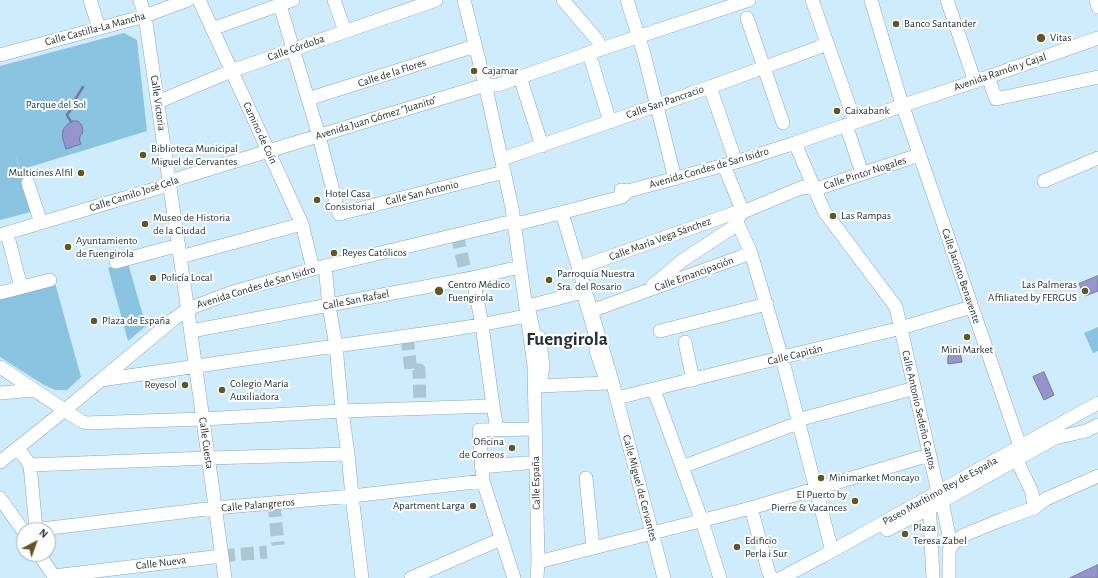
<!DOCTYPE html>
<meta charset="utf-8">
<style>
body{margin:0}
#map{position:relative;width:1098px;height:578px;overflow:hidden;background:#ceecfb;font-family:"Alegreya Sans",sans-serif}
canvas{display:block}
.north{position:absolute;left:16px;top:522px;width:40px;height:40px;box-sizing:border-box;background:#fff;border:1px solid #a7acae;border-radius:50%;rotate:41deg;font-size:11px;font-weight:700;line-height:16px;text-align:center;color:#243035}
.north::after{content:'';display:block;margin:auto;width:14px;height:18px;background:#645522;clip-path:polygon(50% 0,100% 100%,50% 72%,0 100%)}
</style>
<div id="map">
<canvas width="1098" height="578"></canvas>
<div class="north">N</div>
</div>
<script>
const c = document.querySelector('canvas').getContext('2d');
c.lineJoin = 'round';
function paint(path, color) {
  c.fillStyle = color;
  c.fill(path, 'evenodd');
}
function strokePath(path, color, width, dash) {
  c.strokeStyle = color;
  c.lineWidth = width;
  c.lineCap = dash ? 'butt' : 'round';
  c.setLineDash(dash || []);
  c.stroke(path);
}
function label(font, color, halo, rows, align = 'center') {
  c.font = font + ' "Alegreya Sans",sans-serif';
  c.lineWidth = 4;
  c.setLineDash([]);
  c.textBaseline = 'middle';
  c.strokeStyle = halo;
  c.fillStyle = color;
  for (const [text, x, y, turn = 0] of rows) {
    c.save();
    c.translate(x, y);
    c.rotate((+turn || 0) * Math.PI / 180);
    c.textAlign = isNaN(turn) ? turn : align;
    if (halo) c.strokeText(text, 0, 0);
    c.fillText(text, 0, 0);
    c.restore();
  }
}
paint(new Path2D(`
 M124,33L137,40L147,131L20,170L15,154L31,212L0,220V66Z
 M128,263L146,326L128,341L108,268Z
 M55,283L81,377L67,390H55L44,385L0,357V299Z
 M1098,327V351L1093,353L1084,333Z`), '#8ac4e1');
const water = new Path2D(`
 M73,121H78C82,124 84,129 82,134C81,135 80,136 80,137C79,140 80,142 81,144L66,149C62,136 58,129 73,121Z
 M1098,276V291L1085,296L1079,284Z
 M959,347L962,362L948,364C947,354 949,350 959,347Z
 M1044,372L1054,395L1044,400L1033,377Z
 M1098,565V578H1070Z`);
paint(water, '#9694cd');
strokePath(water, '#74769f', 1);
strokePath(new Path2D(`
 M71,122L67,115L73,106L76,98L83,87`), '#74769f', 2.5);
strokePath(new Path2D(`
 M457,235L467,279
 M407,337L411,371L419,370L420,408
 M274,504L278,545
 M222,556L267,552`), '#acc6d3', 13, [13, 6]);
const minor = new Path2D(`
 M90,0L99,28
 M140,0L145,16L186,298L225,578
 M199,0L302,224L313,269
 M334,0L345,31
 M464,0L488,97L512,208L534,365L538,562L537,578
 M563,0L598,41
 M627,0L644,54L675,179
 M812,0L855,122
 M871,0L901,101L1020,446
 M947,0L975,82
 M1096,0L1098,7
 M280,5L319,136L339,214L504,172
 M747,18L783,123
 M212,29L293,0
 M589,53L610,122
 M0,55L145,16L188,0
 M520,77L542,146
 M988,77L996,99L1098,77
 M710,87L736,162
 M308,99L475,46
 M158,102L231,71L436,0
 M846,125L862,173
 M795,143L824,211L896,307L938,492
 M502,159L710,87L828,44
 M724,166L743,212
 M1044,181L1098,158
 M28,183L41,223
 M621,190L628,191L736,162L795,143L913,102L988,77L1098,38
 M743,212C739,216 737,219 738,224L751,253L782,358L832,551
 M562,213L611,377L664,578
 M7,233L21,287
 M0,235L158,188L180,178L485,85H498L589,53L749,0
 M180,257L302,224
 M116,262L179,245
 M325,266L329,306L336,346L342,411L348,454L352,496L362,578
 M578,268L734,213L743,212L803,187L816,189L919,155
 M473,278L482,325L493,406L497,429
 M652,286L683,260L738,224
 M583,292L599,347L596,351L607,383L540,386L543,365L539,337L535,338L528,306Z
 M0,293L50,280
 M591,311L751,253
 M191,331L467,279L520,267
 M660,331L767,304
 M685,342L693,380
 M0,367L81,421L86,423L203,419L342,411L493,406
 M101,380C179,369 257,357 335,346C401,337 466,329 530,315
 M654,390L702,521L720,578
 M0,393L35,390
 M617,398L901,328L971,307
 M798,420L915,388
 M18,448L30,465L208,458L348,454
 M1013,452L1032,492L1034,508
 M0,462L65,410L174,319L188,309L230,293L313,269L514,221L521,223L622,197L628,191
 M30,465L36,529
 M481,467L536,462
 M682,467L798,423
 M586,478L593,548
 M0,498L24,532
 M929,500L933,578
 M942,501L951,546
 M751,508L768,570L771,578
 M34,530L215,508L352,496L483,481
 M887,530L930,508L1055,438L1086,431L1098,425
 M39,554L55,578
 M538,562L751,508L929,455
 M54,576L222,556
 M411,578L501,539
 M514,578L483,481L479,430L535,429
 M781,578L823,556L1098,403
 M949,578V551L951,546L956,541L962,536L1003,519L1034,508L1046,499L1098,476`);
strokePath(minor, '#8ca7b6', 14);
strokePath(minor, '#fff', 13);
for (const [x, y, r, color] of [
 [896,24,4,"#645522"],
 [1041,38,5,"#645522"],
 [474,71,4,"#645522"],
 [837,111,4,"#645522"],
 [143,155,4,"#645522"],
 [81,173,4,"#645522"],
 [317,200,4,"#645522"],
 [833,216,4,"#645522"],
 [145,224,4,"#645522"],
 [68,247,4,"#645522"],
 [334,253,4,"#645522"],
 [153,278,4,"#645522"],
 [549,280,4,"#645522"],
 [439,291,5,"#645522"],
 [1085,291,4,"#645522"],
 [94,321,4,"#645522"],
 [967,337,4,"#645522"],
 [185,385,4,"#645522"],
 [222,390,4,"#645522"],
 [512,448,4,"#645522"],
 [821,478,4,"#645522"],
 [855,501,4,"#645522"],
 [473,506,4,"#645522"],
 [905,534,4,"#645522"],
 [737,547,4,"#645522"]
]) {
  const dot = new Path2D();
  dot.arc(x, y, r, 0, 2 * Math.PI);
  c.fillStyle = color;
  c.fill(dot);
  strokePath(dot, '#fff', 1.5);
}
label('11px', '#243035', '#fff', [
 ["Banco Santander",904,24],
 ["Vitas",1050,38],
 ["Cajamar",482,71],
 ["Caixabank",845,111],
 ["Biblioteca Municipal",151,149],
 ["Miguel de Cervantes",151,162],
 ["Multicines Alfil",73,173,"right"],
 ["Hotel Casa",325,194],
 ["Consistorial",325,207],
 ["Las Rampas",841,216],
 ["Museo de Historia",153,218],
 ["de la Ciudad",153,231],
 ["Ayuntamiento",76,241],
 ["de Fuengirola",76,254],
 ["Reyes Católicos",342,253],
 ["Parroquia Nuestra",557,274],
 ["Sra. del Rosario",557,287],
 ["Policía Local",161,278],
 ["Centro Médico",448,285],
 ["Fuengirola",448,298],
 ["Las Palmeras",1077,285,"right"],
 ["Affiliated by FERGUS",1077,298,"right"],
 ["Plaza de España",102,321],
 ["Mini Market",967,350,"center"],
 ["Colegio María",230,384],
 ["Auxiliadora",230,397],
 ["Reyesol",177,385,"right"],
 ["Oficina",504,442,"right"],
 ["de Correos",504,455,"right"],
 ["Minimarket Moncayo",829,478],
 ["El Puerto by",847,495,"right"],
 ["Pierre & Vacances",847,508,"right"],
 ["Apartment Larga",465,506,"right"],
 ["Plaza",913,528],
 ["Teresa Zabel",913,541],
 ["Edificio",745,541],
 ["Perla i Sur",745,554]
], 'left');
label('11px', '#243035', '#fff', [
 ["Calle Castilla-La Mancha",95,29,-15],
 ["Calle Córdoba",296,48,-19],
 ["Avenida Ramón y Cajal",1000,72,-19],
 ["Calle de la Flores",392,73,-18],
 ["Calle San Pancracio",665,102,-19],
 ["Calle Victoria",158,103,82],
 ["Avenida Juan Gómez \"Juanito\"",376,118,-17],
 ["Camino de Coín",260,133,65],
 ["Avenida Condes de San Isidro",709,168,-16],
 ["Calle Pintor Nogales",865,173,-18],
 ["Calle San Antonio",422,193,-14],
 ["Calle Camilo José Cela",134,194,-18],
 ["Calle María Vega Sánchez",660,239,-20],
 ["Calle Emancipación",694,274,-20],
 ["Calle Jacinto Benavente",961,276,71],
 ["Avenida Condes de San Isidro",256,287,-17],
 ["Calle San Rafael",356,300,-11],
 ["Calle Capitán",795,355,-14],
 ["Calle Antonio Sedeño Cantos",919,410,77],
 ["Calle Cuesta",206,443,82],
 ["Calle España",536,483,-91],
 ["Calle Miguel de Cervantes",640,488,75],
 ["Paseo Marítimo Rey de España",940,491,-29],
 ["Calle Palangreros",258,505,-5],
 ["Calle Nueva",161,563,-7]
]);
label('11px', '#0c455c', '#fff', [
 ["Parque del Sol",56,105]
]);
label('bold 19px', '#243035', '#fff', [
 ["Fuengirola",567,339]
]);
</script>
